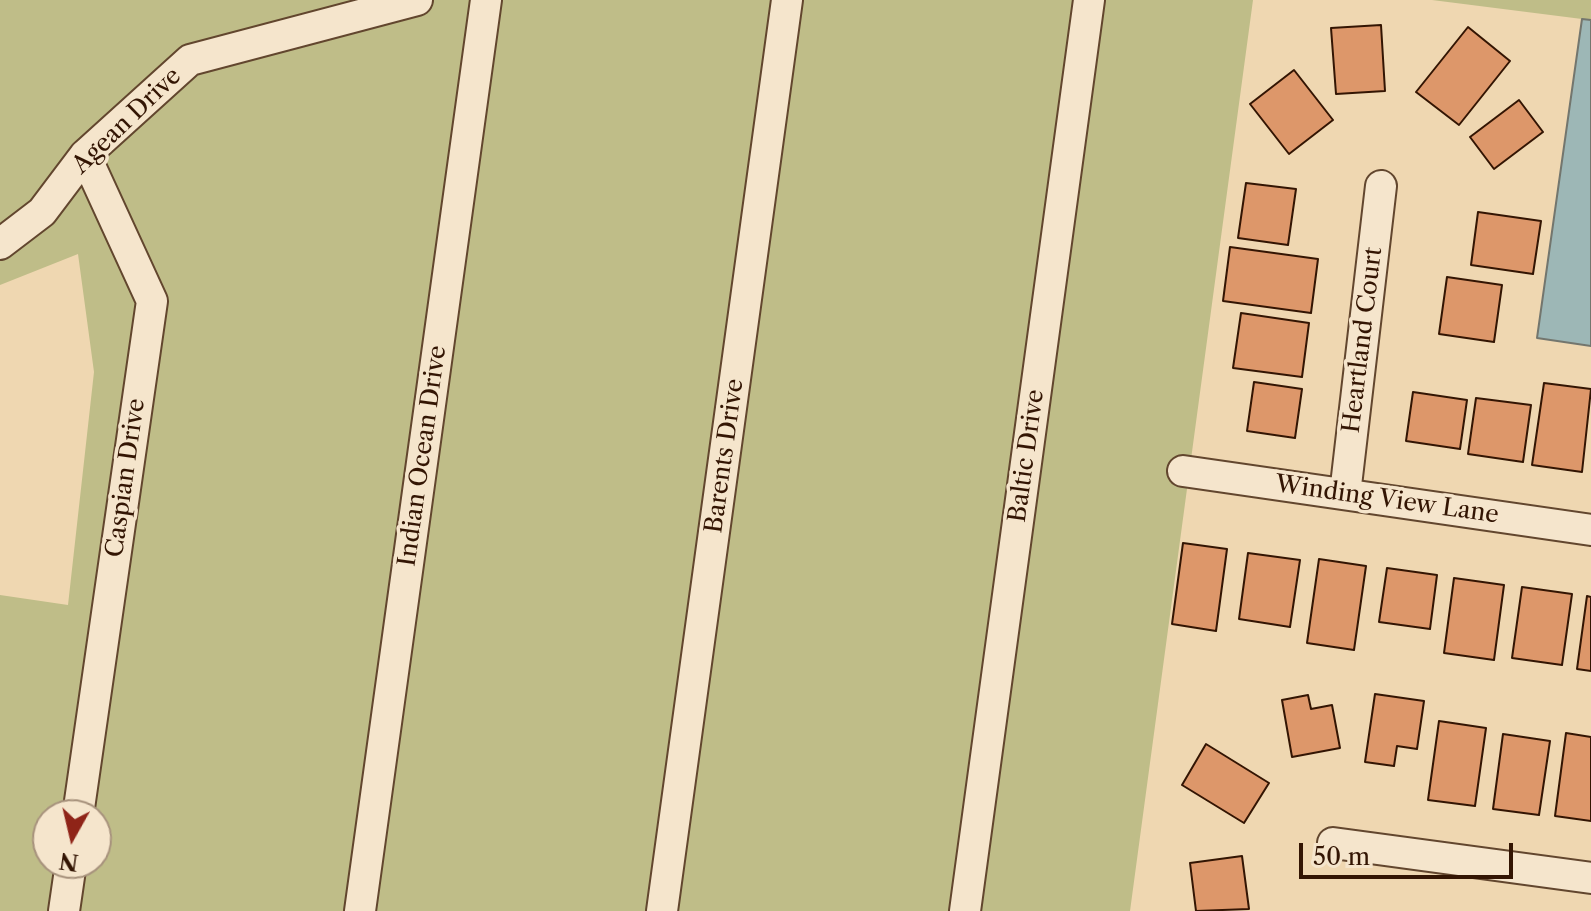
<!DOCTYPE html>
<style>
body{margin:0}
#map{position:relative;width:1591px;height:911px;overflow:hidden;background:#efd7b1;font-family:"Libre Caslon Text",serif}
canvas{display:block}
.north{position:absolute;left:32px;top:799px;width:80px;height:80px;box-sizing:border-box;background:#f5e5cc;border:2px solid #a7927c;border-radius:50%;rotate:188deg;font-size:22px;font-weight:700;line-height:32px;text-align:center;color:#331503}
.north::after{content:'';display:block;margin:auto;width:28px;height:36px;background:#8f2418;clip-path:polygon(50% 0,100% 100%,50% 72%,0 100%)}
.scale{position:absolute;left:1299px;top:843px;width:214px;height:36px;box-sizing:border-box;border:4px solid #331503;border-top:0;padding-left:10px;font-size:24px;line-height:28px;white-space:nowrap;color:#331503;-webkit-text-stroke:6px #f5e5cc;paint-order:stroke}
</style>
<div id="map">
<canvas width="1591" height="911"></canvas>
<div class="north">N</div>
<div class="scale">50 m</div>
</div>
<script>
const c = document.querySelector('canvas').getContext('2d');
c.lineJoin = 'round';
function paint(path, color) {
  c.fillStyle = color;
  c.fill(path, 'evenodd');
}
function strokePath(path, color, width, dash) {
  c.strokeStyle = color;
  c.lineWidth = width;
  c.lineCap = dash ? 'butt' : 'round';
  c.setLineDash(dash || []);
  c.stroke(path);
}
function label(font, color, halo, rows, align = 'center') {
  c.font = font + ' "Libre Caslon Text",serif';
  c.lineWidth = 7;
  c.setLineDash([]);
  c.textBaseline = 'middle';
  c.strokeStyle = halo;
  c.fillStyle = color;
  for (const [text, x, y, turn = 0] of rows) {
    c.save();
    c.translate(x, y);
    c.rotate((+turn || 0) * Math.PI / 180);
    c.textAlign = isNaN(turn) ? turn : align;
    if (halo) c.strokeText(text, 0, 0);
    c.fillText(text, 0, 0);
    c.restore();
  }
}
paint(new Path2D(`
 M0,0H1253L1130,911H0V595L68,605L94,372L78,254L0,285ZM48,815H96V863H48Z
 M1432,0H1591V20L1582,19Z`), '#bfbd88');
const water = new Path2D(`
 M1582,19L1591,20V346L1537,338Z`);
paint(water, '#9db7b6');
strokePath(water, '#73766e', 2);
const building = new Path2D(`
 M1381,25L1385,91L1336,94L1331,28Z
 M1468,27L1510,61L1459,125L1416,92Z
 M1294,70L1333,120L1289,154L1250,104Z
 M1519,100L1543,132L1494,169L1470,137Z
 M1246,183L1296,189L1288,245L1238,238Z
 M1478,212L1541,221L1533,274L1471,265Z
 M1230,247L1318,259L1311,313L1223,301Z
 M1447,277L1502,285L1494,342L1439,334Z
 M1241,313L1309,323L1302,377L1233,368Z
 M1254,382L1302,389L1295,438L1247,431Z
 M1544,383L1591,389L1582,472L1532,465Z
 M1413,392L1467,400L1460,449L1406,441Z
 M1476,398L1531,405L1523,462L1468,454Z
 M1183,543L1227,549L1216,631L1172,624Z
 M1248,553L1300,560L1290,627L1239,619Z
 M1319,559L1366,566L1354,650L1307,643Z
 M1387,568L1437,575L1430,629L1379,622Z
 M1454,578L1504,585L1494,660L1444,653Z
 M1522,587L1572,594L1562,665L1512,658Z
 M1587,596L1591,597V671L1577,669Z
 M1375,694L1424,701L1417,749L1397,746L1394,766L1365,762Z
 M1308,695L1311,709L1332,705L1340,748L1292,757L1282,700Z
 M1439,721L1486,728L1475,806L1428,800Z
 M1566,733L1591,737V821L1555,816Z
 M1503,734L1550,741L1539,815L1493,809Z
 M1206,744L1269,783L1244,823L1182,785Z
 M1242,856L1249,909L1196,911L1190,863Z`);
paint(building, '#dd976a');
strokePath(building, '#331503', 2);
const street = new Path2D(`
 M0,244L42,212L85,155L190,60L417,0
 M1183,471L1591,530
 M1345,494L1381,186
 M78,815L152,301L85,155
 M1333,843L1591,878
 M64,911L71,863
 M360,911L486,0
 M662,911L787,0
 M965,911L1089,0`);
strokePath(street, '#62462e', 34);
strokePath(street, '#f5e5cc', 30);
label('24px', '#331503', '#f5e5cc', [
 ["Agean Drive",127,121,-44],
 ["Heartland Court",1363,340,-83],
 ["Indian Ocean Drive",423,456,-82],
 ["Barents Drive",725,456,-82],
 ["Baltic Drive",1027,456,-82],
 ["Caspian Drive",126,478,-82],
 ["Winding View Lane",1387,500,8]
]);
</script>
